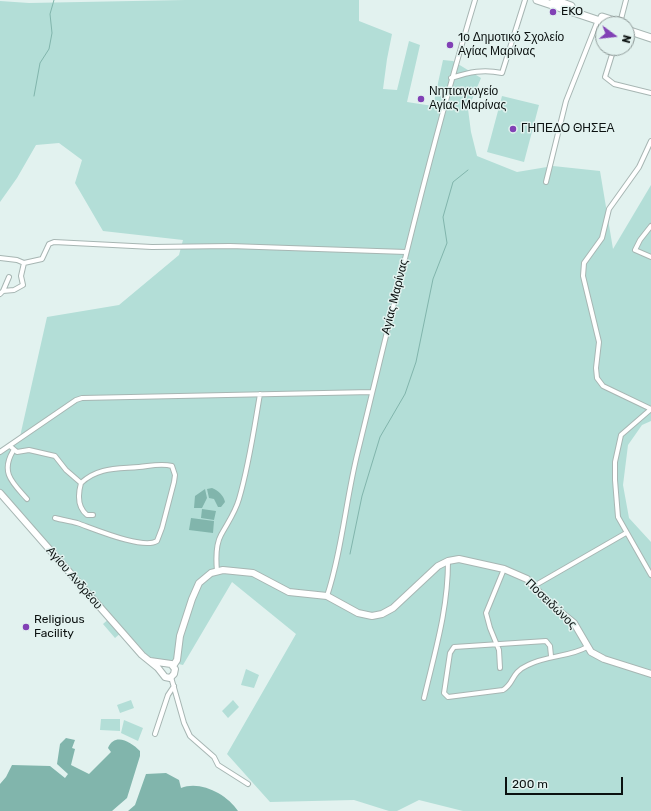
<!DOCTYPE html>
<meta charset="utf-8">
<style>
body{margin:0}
#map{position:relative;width:651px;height:811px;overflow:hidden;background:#e2f2ef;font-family:Rubik,sans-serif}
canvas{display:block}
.north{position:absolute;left:595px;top:16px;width:40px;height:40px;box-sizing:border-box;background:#e2f2ef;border:1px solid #8c9896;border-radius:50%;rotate:105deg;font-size:11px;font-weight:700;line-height:16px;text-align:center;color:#0b1110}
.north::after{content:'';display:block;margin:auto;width:14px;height:18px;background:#8141b5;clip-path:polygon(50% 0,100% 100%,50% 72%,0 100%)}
.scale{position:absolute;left:505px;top:777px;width:118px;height:18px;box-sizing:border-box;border:2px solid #0b1110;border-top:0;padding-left:5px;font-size:12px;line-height:14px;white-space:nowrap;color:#0b1110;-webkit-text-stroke:3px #e2f2ef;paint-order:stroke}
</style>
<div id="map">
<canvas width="651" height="811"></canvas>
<div class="north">N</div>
<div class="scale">200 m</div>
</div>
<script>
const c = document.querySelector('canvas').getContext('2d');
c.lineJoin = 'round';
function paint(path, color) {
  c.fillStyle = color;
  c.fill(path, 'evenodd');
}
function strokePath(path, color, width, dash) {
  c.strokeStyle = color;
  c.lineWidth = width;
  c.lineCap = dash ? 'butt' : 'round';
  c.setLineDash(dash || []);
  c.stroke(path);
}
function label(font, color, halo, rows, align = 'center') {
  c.font = font + ' Rubik,sans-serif';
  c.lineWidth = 3;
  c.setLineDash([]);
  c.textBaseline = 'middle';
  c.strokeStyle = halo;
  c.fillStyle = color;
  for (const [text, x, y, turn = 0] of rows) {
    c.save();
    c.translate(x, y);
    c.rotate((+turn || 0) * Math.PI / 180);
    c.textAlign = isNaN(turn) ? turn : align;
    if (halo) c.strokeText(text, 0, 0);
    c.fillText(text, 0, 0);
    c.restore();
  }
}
paint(new Path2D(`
 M185,0H359V21L392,34L387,59L383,89L397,90L409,41L420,45L407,102L433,106L443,60L453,61L481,78L468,109L471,132L477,156L517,172L553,166L600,171L613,249L651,185V421L642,425L628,445L623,485L629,518L651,542V811H463L419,800L397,811H389L354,800L270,802L227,754L296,634L232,582L183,665L149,657L0,490V455L19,441L47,317L119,305L179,255L183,240L103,231L75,183L82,160L59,143L36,145L17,178L0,202V1L29,3Z
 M502,96L539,105L524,162L487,152Z
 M111,617L123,631L115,638L103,624Z
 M246,669L259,675L254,688L241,685Z
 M131,700L134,708L120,713L117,705Z
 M233,700L239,707L228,718L222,711Z
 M101,719H120V731L100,730Z
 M124,720L143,728L138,741L121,733Z`), '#b3ded7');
paint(new Path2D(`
 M212,488C218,490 224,496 225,502L221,507H218L214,499L209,498L207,489Z
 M205,489L207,498L202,508H194L195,496Z
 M202,509L216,511L214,520L201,518Z
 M191,518L214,521L213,533L189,530Z
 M66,738L75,740L72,748L75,749L71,765L89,774L111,752L108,748C115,732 131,742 140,751V756L127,798L112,811H0V784L6,777L12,765L50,766L65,778L68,774L57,764L60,744Z
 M166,773L179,780L181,788C200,780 227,794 238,811H128L135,805L146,774Z`), '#81b5ac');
strokePath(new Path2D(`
 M34,96L40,63L49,49L52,33L50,14L54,0
 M350,554L362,496L380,437L405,394L416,362L433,279L447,243L443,217L453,182L468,170`), '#81b5ac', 1);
const street = new Path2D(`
 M620,23L626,0
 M614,48L605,77L614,84L651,93
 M451,78C470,72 483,69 502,73L525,0
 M546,182L566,101L598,20
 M651,226L640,240L635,250L651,257
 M0,258L17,260L24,263
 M3,291L14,290L23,285L21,276L24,263L42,259L49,244L54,242L152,247L230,246L406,252
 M0,294L3,291L9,277
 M651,409L603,386L597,378L596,368L599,342L583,276L584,263L602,238L609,209L639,167L651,141
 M651,409L621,435L615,462V480L618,517L651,575
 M10,446L17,452L29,450L55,456L66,470L81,483C78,494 77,507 87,515H93
 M13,451C0,473 13,483 27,499
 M0,452L76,400L82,398L372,392
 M55,518C62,520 70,521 77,523C92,528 143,550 157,541L162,528L174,482L175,475L172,466C161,463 150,466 139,467C117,469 98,467 81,483
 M217,571C216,560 216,544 221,535C228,522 235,513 239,499C249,465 254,429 260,394
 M534,586L626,533
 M327,596C342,551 346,498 358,451C395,300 430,149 475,0
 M551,656L550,646L546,641L454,647L450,653L444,693L448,697L503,690C515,683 510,673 528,665C548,655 570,657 587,647
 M500,668L499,650L490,628L486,613L504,569
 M171,677L184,723L190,736L214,757L218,765L248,784
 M424,698C435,651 448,610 448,561
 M155,734L168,695L174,686`);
const secondary = new Path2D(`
 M0,493L142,655L158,668L165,677L170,678L174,674L175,669L171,664L150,661
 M173,666L177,660L180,636L192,599L199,583L211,573L223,570L253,573L289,592L327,596L358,613L372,616L382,614L393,608L438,566L448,561L459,559L504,569L527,579L547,601L574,623L591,652L604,659L651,674`);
const primary = new Path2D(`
 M537,0L609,24
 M554,0L571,6
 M602,17L624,24
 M627,30L651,38`);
strokePath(street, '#a7b6b3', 6);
strokePath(secondary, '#a7b6b3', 8);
strokePath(primary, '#a7b6b3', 9);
strokePath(street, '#fff', 4);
strokePath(secondary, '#fff', 6);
strokePath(primary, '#fff', 7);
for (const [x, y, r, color] of [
 [553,12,4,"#8141b5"],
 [450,45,4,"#8141b5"],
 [421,99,4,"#8141b5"],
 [513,129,4,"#8141b5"],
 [26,627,4,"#8141b5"]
]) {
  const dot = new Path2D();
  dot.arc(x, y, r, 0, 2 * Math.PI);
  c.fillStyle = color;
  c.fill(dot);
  strokePath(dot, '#e2f2ef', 1.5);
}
label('12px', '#0b1110', '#e2f2ef', [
 ["EKO",561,12],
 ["1ο Δημοτικό Σχολείο",458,38],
 ["Αγίας Μαρίνας",458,52],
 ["Νηπιαγωγείο",429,92],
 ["Αγίας Μαρίνας",429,106],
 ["ΓΗΠΕΔΟ ΘΗΣΕΑ",521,129],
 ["Religious",34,620],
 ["Facility",34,634]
], 'left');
label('12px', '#0b1110', '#e2f2ef', [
 ["Αγίας Μαρίνας",395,297,-76],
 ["Αγίου Ανδρέου",74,578,49],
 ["Ποσειδώνος",551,604,44]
]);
</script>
